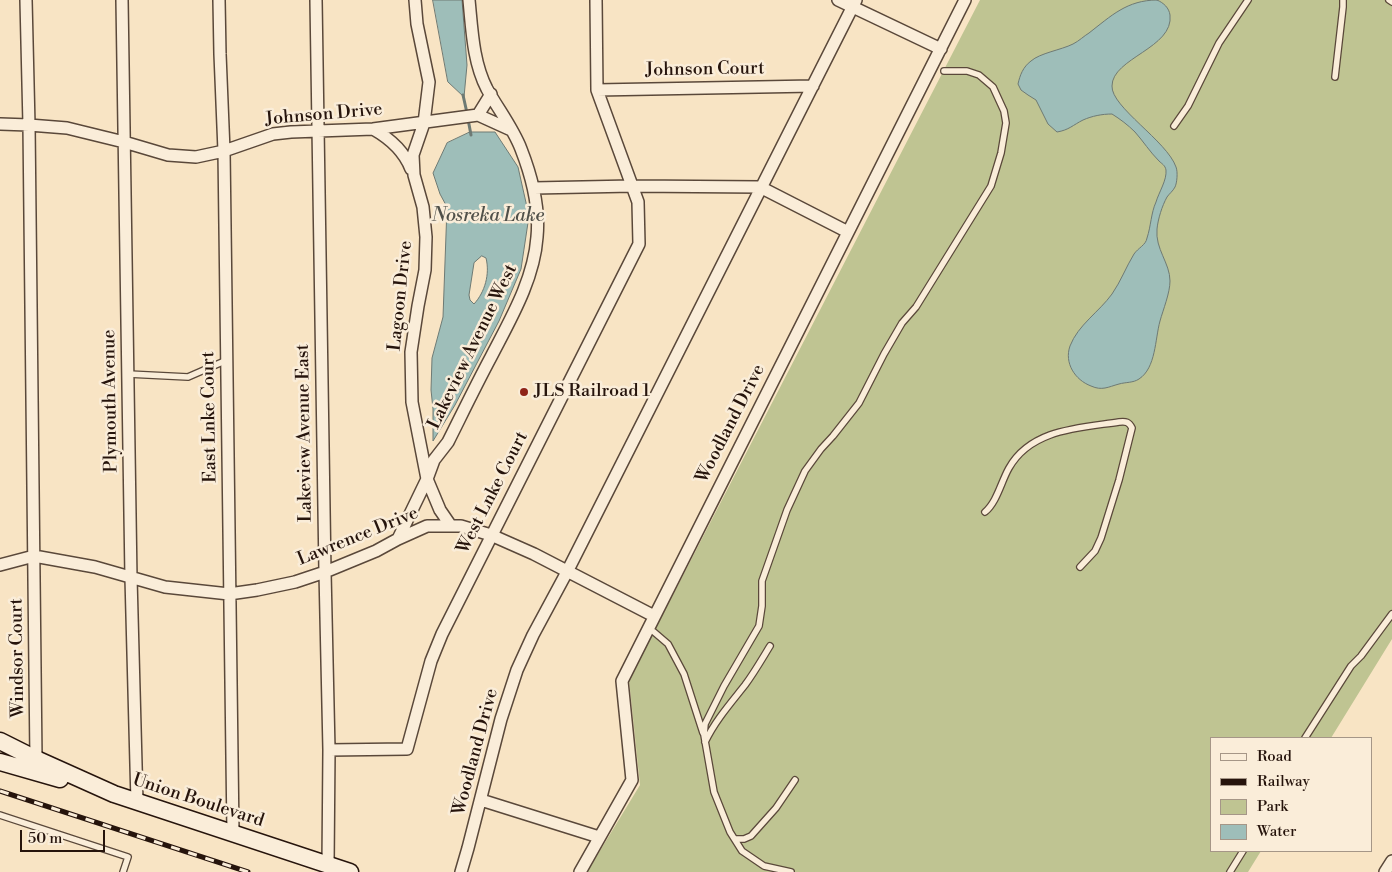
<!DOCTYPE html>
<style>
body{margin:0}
#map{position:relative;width:1392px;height:872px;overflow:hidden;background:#f8e4c4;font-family:"Libre Bodoni",serif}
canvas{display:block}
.legend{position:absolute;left:1210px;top:737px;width:162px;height:115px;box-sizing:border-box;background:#faedd9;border:1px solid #a59687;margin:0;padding:6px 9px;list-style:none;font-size:15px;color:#26140c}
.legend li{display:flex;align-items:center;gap:10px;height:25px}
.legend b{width:25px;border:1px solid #a59687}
.scale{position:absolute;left:20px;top:830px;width:85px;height:22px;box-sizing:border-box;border:2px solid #26140c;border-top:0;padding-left:6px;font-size:15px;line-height:18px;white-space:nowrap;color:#26140c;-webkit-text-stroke:4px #faedd9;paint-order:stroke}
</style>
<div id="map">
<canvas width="1392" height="872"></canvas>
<ul class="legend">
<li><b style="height:6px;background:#faedd9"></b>Road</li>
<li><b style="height:6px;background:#26140c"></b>Railway</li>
<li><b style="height:14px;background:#bfc492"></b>Park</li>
<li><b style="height:14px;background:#9ebeb9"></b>Water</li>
</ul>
<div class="scale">50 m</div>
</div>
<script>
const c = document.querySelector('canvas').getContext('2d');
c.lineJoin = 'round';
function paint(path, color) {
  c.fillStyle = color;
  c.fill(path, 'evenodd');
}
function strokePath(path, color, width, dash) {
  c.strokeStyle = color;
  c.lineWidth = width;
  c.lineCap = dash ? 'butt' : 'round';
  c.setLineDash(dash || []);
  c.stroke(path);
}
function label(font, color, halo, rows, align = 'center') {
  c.font = font + ' "Libre Bodoni",serif';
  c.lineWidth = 5;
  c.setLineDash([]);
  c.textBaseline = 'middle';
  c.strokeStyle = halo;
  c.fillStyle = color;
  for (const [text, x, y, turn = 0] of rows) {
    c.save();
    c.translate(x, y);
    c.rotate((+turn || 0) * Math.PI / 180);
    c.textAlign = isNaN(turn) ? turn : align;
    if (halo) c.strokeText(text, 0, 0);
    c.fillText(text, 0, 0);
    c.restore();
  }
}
paint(new Path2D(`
 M980,0H1392V639L1331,738H1211V851H1261L1248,872H587L640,785L629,680Z`), '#bfc492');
const water = new Path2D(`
 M433,0H462L467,65L464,97L448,82Z
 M1157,0C1164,3 1169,8 1170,15C1174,48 1112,58 1112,86C1111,107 1167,141 1176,167C1178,172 1177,183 1175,187C1173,191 1169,194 1167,197C1162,206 1158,219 1157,229C1155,249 1170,263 1170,281C1170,293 1163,310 1160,321C1155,339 1156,368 1139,379C1133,383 1126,382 1119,384C1108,387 1102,391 1091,386C1075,380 1064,363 1070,346C1078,325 1099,312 1112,294C1121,281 1126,267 1134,254C1138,248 1146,245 1147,238C1151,226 1151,213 1156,202C1159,192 1167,180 1166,170C1165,165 1162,164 1159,161C1150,152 1143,141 1135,132C1128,125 1120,119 1112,114C1102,114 1092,116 1083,120C1073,125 1069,130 1057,132L1048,124L1036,100L1028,95L1021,90L1018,84C1020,75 1023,67 1031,61C1040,53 1061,50 1073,44C1079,41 1084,36 1089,33C1111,16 1127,0 1157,0Z
 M470,132H495L518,167L529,216L521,269L499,321L455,405L433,441V409L431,390L432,358L443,317L447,207L440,194L433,173L447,143ZM482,256L486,258C490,274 485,292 474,304L470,300L469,295L474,263Z`);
paint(water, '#9ebeb9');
strokePath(water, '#6e7a74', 1);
strokePath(new Path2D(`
 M463,95L467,113
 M468,119L471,135`), '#6e7a74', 3);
const lane = new Path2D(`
 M1389,0L1392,2
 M1335,77L1343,7V0
 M1174,126L1188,106L1219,43L1248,0
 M128,374L188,377L227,360
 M985,512C997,502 1001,482 1009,468C1031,429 1079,428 1119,422C1126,421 1129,422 1132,428L1119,480L1101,538L1095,551L1080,567
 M654,632L668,644L684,674L703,733
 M1305,738L1351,666L1361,656L1392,614
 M705,742C715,721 730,704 745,685C754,673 762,659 770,646
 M0,815L128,857L123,872
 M735,839H744L751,836L776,808L795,780
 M791,872L764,866L742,851L730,832L714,792L704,735L705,724L724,686L759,626L762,606V581L787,510L805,471L821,449L833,436L859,403L884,354L902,323L916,307L991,186L1001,153L1006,123L1004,111L993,87L979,75L967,71H944
 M1230,872L1243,851`);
const street = new Path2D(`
 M26,0L29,125L36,759
 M122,0L131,578L137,802
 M219,0L220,54L224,151L233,833
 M316,0L325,572L329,750L328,865
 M415,0L417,24L429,82L424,123L413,155L414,175L423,207L426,237L425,270L418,306L411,352L412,402L427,479
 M838,0L941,49
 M597,90L813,86
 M478,115L491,94
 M0,124L29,125L67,128L124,142L168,155L196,157L224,151L273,134L291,132L373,129L478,115L511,130
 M373,129C389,138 404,151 411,169
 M534,188L632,186L760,187L848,232
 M427,479L434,460L448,442C462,414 476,385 491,357C510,320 534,280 537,237C540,206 532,177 521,149C513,128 498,109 487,89C473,62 472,30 469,0
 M398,539L427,479L440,510L451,526
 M0,565L34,556L95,567L165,587L229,594L257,590L295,582L325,572L376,551L398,539L427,526H461L491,535L534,554L654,616
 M329,750L407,749L431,661L442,634L639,244L638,202L597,90L596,0
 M481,800L599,837
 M461,872L468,848L501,719L517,670L533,635L568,570L856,0
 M580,872L632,780L622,681L965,0
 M1385,872L1392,861`);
const secondary = new Path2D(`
 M0,741L36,759L114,794L350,872
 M0,762L60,779`);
strokePath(lane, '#5a483a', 8);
strokePath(street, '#5a483a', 14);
strokePath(secondary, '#26140c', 19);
strokePath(lane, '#faedd9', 5.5);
strokePath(street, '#faedd9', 11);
strokePath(secondary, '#faedd9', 16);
const rail = new Path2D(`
 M0,791L248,872`);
strokePath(rail, '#26140c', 5);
strokePath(rail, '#faedd9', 3, [9]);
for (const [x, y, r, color] of [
 [524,392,5,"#8f2418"]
]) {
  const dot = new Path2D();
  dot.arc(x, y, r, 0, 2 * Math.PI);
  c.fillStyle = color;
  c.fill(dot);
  strokePath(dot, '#faedd9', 2);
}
label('18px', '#26140c', '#faedd9', [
 ["Johnson Court",705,70,-1],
 ["Johnson Drive",324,115,-5],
 ["Lagoon Drive",401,296,-84],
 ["Lakeview Avenue West",473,347,-64],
 ["Plymouth Avenue",111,401,-91],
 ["East Lnke Court",210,417,-91],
 ["Woodland Drive",731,424,-63],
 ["Lakeview Avenue East",305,433,-91],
 ["West Lnke Court",493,493,-63],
 ["Lawrence Drive",358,537,-22],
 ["Windsor Court",18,658,-91],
 ["Woodland Drive",476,752,-75],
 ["Union Boulevard",198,801,18]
]);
label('18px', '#26140c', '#faedd9', [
 ["JLS Railroad 1",534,392]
], 'left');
label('italic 19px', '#505049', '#faedd9', [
 ["Nosreka Lake",488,216]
]);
</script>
